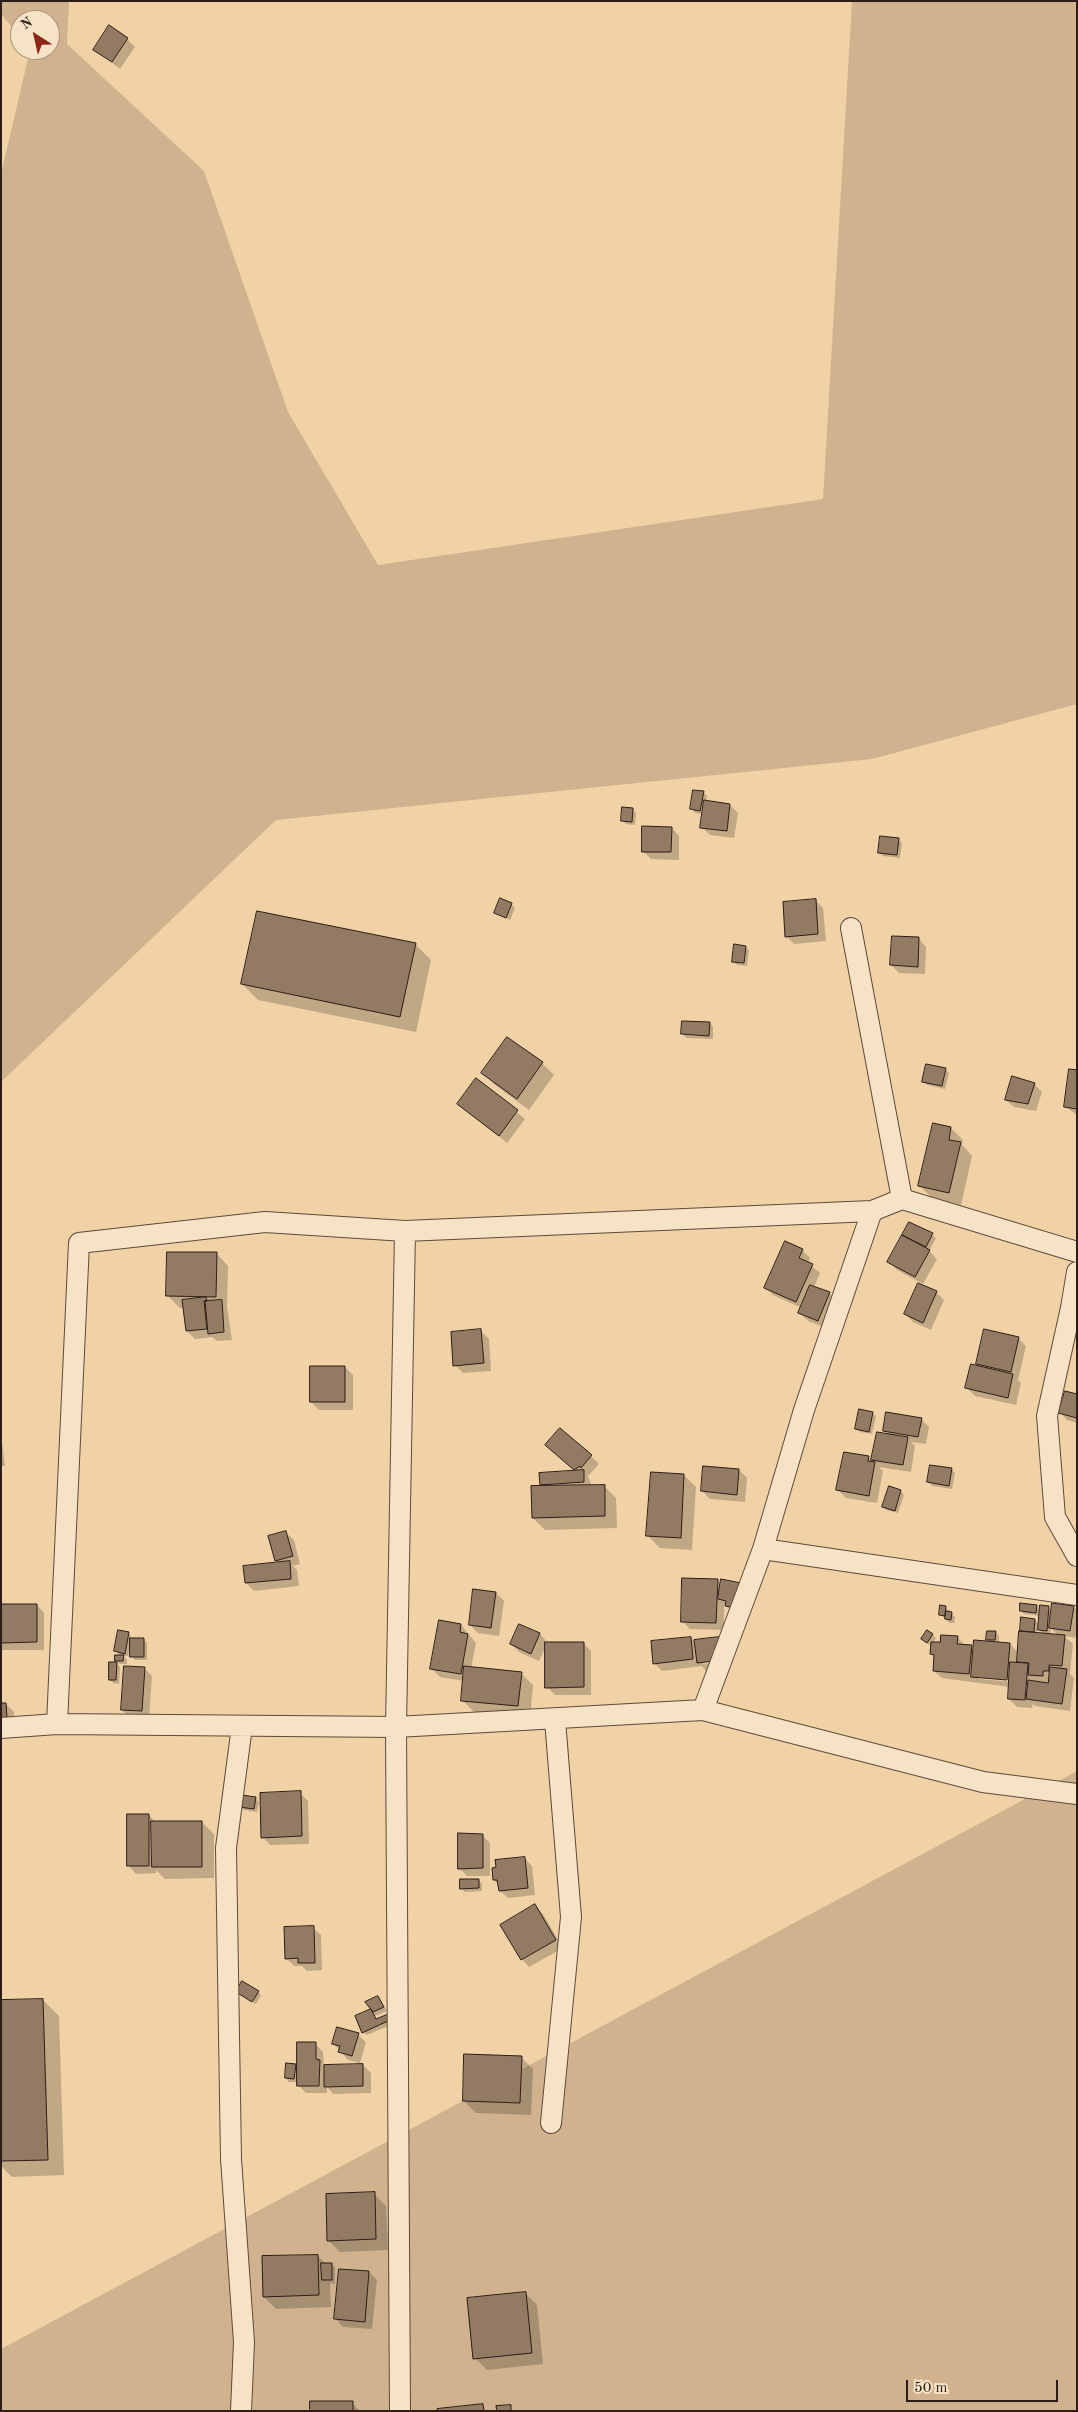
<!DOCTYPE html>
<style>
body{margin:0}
#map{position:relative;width:1078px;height:2412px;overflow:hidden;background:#f1d2a6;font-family:"Old Standard TT",serif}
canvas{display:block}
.frame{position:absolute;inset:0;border:2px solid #2c1d18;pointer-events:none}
.north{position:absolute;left:10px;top:10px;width:50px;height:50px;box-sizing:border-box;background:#f6e2c5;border:1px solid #a59380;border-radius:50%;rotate:325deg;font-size:14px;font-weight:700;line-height:20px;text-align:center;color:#2c1d18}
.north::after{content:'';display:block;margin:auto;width:18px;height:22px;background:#8f2418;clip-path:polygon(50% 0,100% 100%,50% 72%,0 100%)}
.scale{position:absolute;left:906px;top:2380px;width:152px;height:22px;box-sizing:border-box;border:2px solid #2c1d18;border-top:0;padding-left:6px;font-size:15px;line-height:18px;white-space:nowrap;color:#2c1d18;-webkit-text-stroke:4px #f6e2c5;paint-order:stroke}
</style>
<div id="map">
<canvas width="1078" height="2412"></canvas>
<div class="frame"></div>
<div class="north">N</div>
<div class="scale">50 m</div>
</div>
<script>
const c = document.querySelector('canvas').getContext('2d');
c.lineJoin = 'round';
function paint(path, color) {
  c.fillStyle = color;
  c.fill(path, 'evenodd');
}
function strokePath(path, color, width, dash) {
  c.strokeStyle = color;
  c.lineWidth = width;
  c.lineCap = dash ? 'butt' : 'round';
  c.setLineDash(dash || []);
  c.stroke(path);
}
paint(new Path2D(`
 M1,1H69L67,44L204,171L288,412L378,565L823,499L852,1H1077V704L872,759L276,820L1,1082V174L30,50H50V20H20V37L1,14Z
 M1077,1771V2411H1V2349Z`), '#d0b38e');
paint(new Path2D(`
 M127,39L135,47L120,69L95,50Z
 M703,792L707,796L706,802L730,805L738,813L734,838L710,835L702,827L703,814L695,813L692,809Z
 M633,809L636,813L635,825L626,824L622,820Z
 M672,828L679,836V860L651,859L643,851Z
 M898,839L902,843L900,858L883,856L880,852Z
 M815,900L823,908L826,941L794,944L786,936Z
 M511,904L515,908L510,920L495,912Z
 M919,939L926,947L925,974L899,973L891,965Z
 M415,944L431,960L416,1032L258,1000L242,984Z
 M745,947L749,950L747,966L737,965L733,961Z
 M710,1023L713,1027V1039L686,1038L683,1034Z
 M542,1063L554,1075L529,1110L495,1085L483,1073Z
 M945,1069L949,1073L945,1089L927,1085L924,1082Z
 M1077,1071V1115L1066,1107Z
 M477,1080L525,1119L507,1143L459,1104Z
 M1034,1084L1042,1092L1036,1111L1014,1107L1006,1100Z
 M934,1124L951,1128L963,1140L962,1145L972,1156L961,1205L932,1198L920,1186Z
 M904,1235H932L936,1238L929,1251L937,1259L923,1284L897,1270L889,1262Z
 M802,1250L810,1258L808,1263L820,1273L814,1287L830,1294L837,1301L826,1328L808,1321L800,1313L802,1308L773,1295L765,1287Z
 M216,1253L228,1266L227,1307L232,1340L217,1341L212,1337L195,1339L187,1331L184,1308H180L168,1296Z
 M936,1292L944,1300L931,1330L913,1322L905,1314Z
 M1077,1326V1341L1073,1337Z
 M481,1331L489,1339L491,1371L463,1373L455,1365Z
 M1018,1338L1026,1346L1018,1380L1021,1383L1016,1405L975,1396L967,1388L981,1368L977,1364Z
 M345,1367L353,1375V1410H319L311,1402Z
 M1077,1395V1423L1067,1420L1060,1412Z
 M872,1413L876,1416L872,1434L860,1432L856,1428Z
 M921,1419L929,1427L926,1444L911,1442L915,1446L911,1472L879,1467L883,1471L877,1503L846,1498L838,1490L868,1457L872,1461L878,1433L889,1435L884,1431Z
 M1,1434L5,1466H1Z
 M555,1453L591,1456L599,1464L588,1476L592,1486H604L616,1498L617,1528L545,1530L533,1518L543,1487L541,1485L577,1471Z
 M951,1469L955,1473L952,1489L932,1486L929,1482Z
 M739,1470L747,1478L745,1502L710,1499L702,1491Z
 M684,1475L696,1487L692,1550L660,1548L648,1536Z
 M901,1491L904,1495L898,1513L887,1510L884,1507Z
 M286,1533L294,1540L300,1564L293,1566L297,1570L299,1586L254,1591L246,1583L279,1563L276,1560Z
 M717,1580L721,1584L735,1614L724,1604V1630L690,1629L682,1621Z
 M496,1593L504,1601L499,1636L478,1633L470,1625Z
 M37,1605L44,1613V1650H1V1606Z
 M1036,1606L1041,1611L1048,1607L1052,1611L1073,1607L1077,1610V1638L1064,1636L1073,1644L1070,1674L1074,1678L1070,1711L1035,1706L1033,1704L1032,1708L1017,1707L1009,1699L1010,1687L942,1678L934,1671L935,1657L932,1654V1647L922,1639L933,1635L936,1638L933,1643H941L957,1637L966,1646L974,1650L991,1642L988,1640L996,1632L999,1636V1643L1010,1644L1019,1653L1024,1633L1021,1630L1035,1620L1040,1625V1616L1024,1614L1021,1611ZM1038,1628L1044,1635L1037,1634ZM1051,1628L1058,1636L1050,1635ZM979,1677L1014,1679V1682L979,1679Z
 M945,1607L955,1617L954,1623H950L940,1614Z
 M440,1622L461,1625L476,1643L471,1668L521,1673L533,1685L530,1718L474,1712L462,1700L464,1681L440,1677L432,1669Z
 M519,1625L540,1634L547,1642L583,1643L591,1651V1695H555L547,1687V1644L539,1661L519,1652L511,1644Z
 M129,1633L132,1639H143L147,1643V1660H135L132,1656L130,1646L128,1656L122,1655L127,1660V1664H117L120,1667L119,1684L113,1683L110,1680L111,1663L120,1664L117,1661L121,1656L116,1651Z
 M691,1638L694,1642L719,1639L703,1664L728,1660L729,1667L706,1671L702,1666L662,1671L654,1663Z
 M144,1668L152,1676L149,1719L130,1718L122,1710Z
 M6,1704L14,1712V1721L1,1735Z
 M300,1793L308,1801L309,1844L270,1845L263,1837Z
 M255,1798L259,1802L257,1812L244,1810L240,1807Z
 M149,1815L156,1823L202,1822L214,1834V1878L165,1879L156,1870V1873L136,1874L129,1866Z
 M482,1835L490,1843V1876H467L459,1868Z
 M524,1858L532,1866L535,1895L508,1898L500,1891L499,1885L494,1880Z
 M478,1880L482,1884V1891L465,1892L461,1888Z
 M535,1906L543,1914L563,1948L529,1967L522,1959Z
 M313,1928L321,1935L322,1970L307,1971L302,1966H294L286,1958Z
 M237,1992H258L261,1995L256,2004Z
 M378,1997L387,2011L375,2016L377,2020L387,2015L393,2024L367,2035L363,2032L371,2010L367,2003Z
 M43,2000L59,2016L64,2175L12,2177L1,2166V2001Z
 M358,2035L366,2042L360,2063L348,2060L333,2043Z
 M315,2044L323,2052L324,2066L363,2065L371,2073V2093L333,2094L327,2087V2093H306L298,2085V2082H289L286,2078L295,2065L298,2068Z
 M521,2057L533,2069L531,2115L476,2113L464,2101Z
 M374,2194L386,2206L388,2250L340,2252L328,2240Z
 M318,2256L326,2264H331L335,2267V2284L330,2283L331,2307L276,2309L264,2297Z
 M369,2272L377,2280L372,2329L343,2327L336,2319Z
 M525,2293L537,2305L543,2364L487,2370L475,2358Z
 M352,2403L360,2411H311Z`), '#0003');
const building = new Path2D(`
 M109,25L128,38L112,62L93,50Z
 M693,790L704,791L700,811L690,809Z
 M704,800L730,804L727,831L700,828Z
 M622,807L633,808L632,822L621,821Z
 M642,826L672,827L671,852H642Z
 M880,836L899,838L897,855L878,853Z
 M500,898L512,903L506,918L494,913Z
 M816,899L818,934L785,937L783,902Z
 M257,911L416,943L400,1017L241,984Z
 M892,936L919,937L918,967L890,965Z
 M734,944L746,946L744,963L732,962Z
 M682,1021L710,1022L709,1036L681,1034Z
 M507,1037L543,1062L517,1099L481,1073Z
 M926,1064L946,1068L942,1086L922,1082Z
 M1069,1069L1077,1070V1109L1064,1107Z
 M1012,1076L1035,1083L1028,1104L1005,1100Z
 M476,1078L518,1110L499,1136L457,1104Z
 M933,1123L951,1127L949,1140L961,1142L949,1193L918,1186Z
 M909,1222L933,1233L926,1247L902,1235Z
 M902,1235L930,1250L915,1277L887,1262Z
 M785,1241L803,1249L799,1258L813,1264L796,1302L764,1288Z
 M167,1252H217L216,1297L166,1296Z
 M918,1283L937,1291L923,1323L904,1314Z
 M810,1285L830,1292L818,1321L798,1313Z
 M206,1297L207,1301H204L207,1329L186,1331L182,1300Z
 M222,1300L224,1332L208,1334L205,1301Z
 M481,1329L484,1363L453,1366L451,1332Z
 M984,1329L1019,1337L1011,1372L976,1364Z
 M971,1364L1013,1374L1008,1398L965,1388Z
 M310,1366H345V1402H310Z
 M1065,1391L1077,1394V1418L1058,1413Z
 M859,1409L873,1412L869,1432L855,1429Z
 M886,1412L922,1418L918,1437L883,1431Z
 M560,1428L592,1455L581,1468L580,1466L574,1470L545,1445Z
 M877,1432L908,1437L903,1465L871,1460Z
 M844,1452L869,1456L868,1461L875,1462L869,1496L836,1490Z
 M930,1465L952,1468L949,1486L927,1482Z
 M703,1466L739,1469L737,1495L701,1491Z
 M584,1470V1482L540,1485L539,1473Z
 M651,1472L684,1474L681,1538L646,1536Z
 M605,1485V1516L532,1518L531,1486Z
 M889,1486L901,1490L895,1511L882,1507Z
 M286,1531L293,1556L275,1561L268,1536Z
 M290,1561L291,1579L245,1583L243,1566Z
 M682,1578L718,1579L716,1623L681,1622Z
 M721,1579L741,1583L737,1608L725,1606L726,1601L718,1599Z
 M473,1589L496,1592L491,1628L469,1625Z
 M1020,1603L1037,1605L1036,1613L1020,1611Z
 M1052,1603L1074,1606L1070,1631L1049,1628Z
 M1,1604H37V1642L1,1643Z
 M940,1605L946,1606L945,1616L939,1615Z
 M1040,1605L1049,1606L1047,1631L1038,1630Z
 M946,1611L952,1612L951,1620L945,1619Z
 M1021,1617L1035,1619L1034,1632L1020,1631Z
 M439,1620L461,1624L460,1632L468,1634L461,1674L430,1669Z
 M519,1624L540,1633L531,1654L510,1644Z
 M118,1630L129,1632L125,1654L114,1651Z
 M927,1630L933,1634L927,1643L921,1639Z
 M987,1631H996L995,1640H986Z
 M1019,1631L1065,1635L1062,1666L1049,1665V1671H1043V1676L1028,1675L1029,1663L1017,1662Z
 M941,1635L958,1636L957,1644L972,1645L969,1674L933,1671L934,1655L930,1654L931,1642H940Z
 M691,1637L693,1659L653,1664L651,1641Z
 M719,1637L722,1660L697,1663L694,1640Z
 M130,1638H144V1657H130Z
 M974,1640L1010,1643L1007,1680L971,1677Z
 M545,1642H584V1687L545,1688Z
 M115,1655H124L123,1661H115Z
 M109,1662H117L116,1680H109Z
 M1010,1662L1028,1663L1025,1700L1008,1699Z
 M124,1666L145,1667L142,1711L121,1710Z
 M464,1666L522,1672L518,1706L461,1701Z
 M1050,1667L1067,1669L1062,1704L1026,1699L1028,1680L1048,1683Z
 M1,1703H6L7,1718L1,1727Z
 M301,1791L302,1836L261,1838L260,1793Z
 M241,1795L256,1797L254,1809L239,1807Z
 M127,1814H149V1866H127Z
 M151,1821H202V1867H152Z
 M458,1833L483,1834V1868L458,1869Z
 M525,1857L528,1888L499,1891L497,1880H493L492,1868L496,1867L495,1860Z
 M460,1879H479V1888L460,1889Z
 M535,1904L556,1940L521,1960L500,1925Z
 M314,1926L315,1963H298V1958L285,1959L284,1927Z
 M242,1981L259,1991L252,2002L236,1992Z
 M378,1996L384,2007L373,2012L365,2002Z
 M43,1999L48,2160L1,2161V2000Z
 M371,2009L376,2019L388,2014L390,2020L362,2033L355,2016Z
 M337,2027L359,2033L352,2056L338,2052L340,2046L332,2044Z
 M297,2042H316V2059L320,2060L319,2086H297Z
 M464,2054L522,2056L520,2103L463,2101Z
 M286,2063L296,2064L294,2079L285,2078Z
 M363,2064V2086L324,2087V2065Z
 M375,2192L376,2239L327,2241L326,2194Z
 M318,2255L319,2295L263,2297L262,2256Z
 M321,2263H332V2280H322Z
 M339,2269L369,2271L365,2322L334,2319Z
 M526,2292L532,2353L473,2359L467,2298Z
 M310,2401H353V2411H310Z
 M483,2404L484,2411H437V2409Z
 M511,2405V2411H497L496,2406Z`);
paint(building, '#927b62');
strokePath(building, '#2c1d18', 1);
const minor = new Path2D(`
 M851,928L902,1199
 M1077,1272L1071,1308L1047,1416L1055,1517L1077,1556
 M763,1549L804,1410L872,1211L902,1199L1077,1252
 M703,1710L763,1549L1077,1595
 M57,1724L79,1243L265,1222L405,1231L872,1211
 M1,1728L57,1724L396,1727L703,1710L983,1782L1077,1794
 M551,2123L571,1917L555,1720
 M241,2411L244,2342L231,2159L226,1848L242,1726
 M400,2411L396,1727L405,1231`);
strokePath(minor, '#5d4a3c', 22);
strokePath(minor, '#f6e2c5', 20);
</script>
